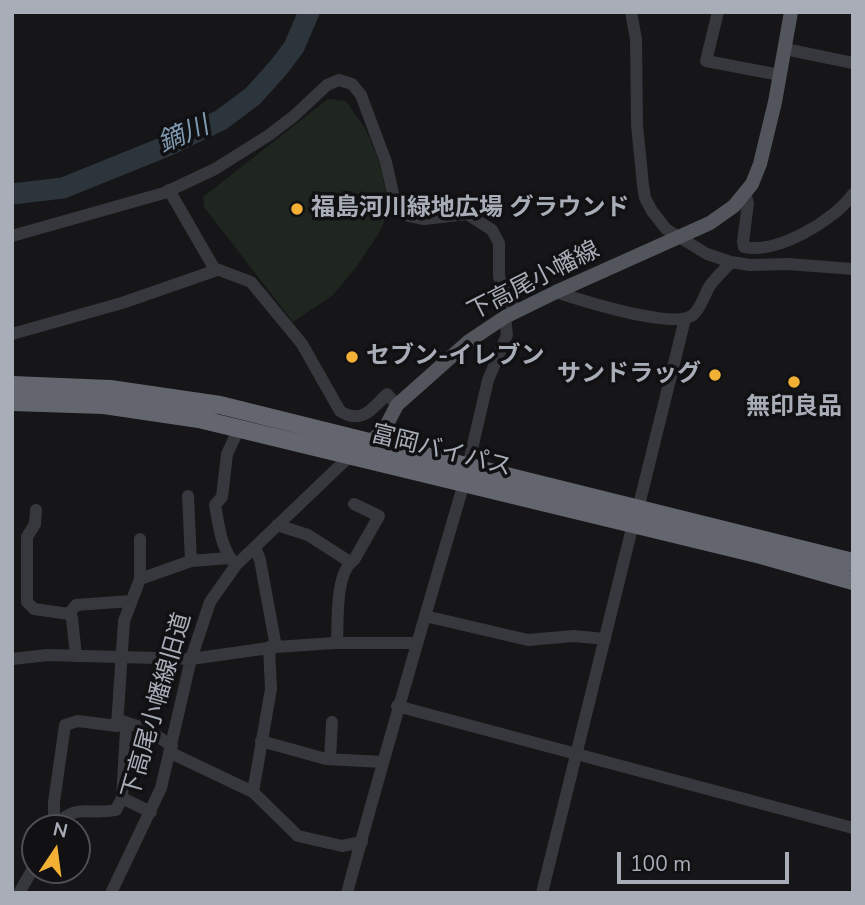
<!DOCTYPE html>
<meta charset="utf-8">
<style>
body{margin:0}
#map{position:relative;width:865px;height:905px;overflow:hidden;background:#161618;font-family:"Nunito Sans",sans-serif}
canvas{display:block}
.frame{position:absolute;inset:0;border:14px solid #a8adb8;pointer-events:none}
.north{position:absolute;left:21px;top:814px;width:70px;height:70px;box-sizing:border-box;background:#111113;border:2px solid #4d4f55;border-radius:50%;rotate:13deg;font-size:19px;font-weight:700;line-height:28px;text-align:center;color:#a8adb8}
.north::after{content:'';display:block;margin:auto;width:24px;height:32px;background:#f2b134;clip-path:polygon(50% 0,100% 100%,50% 72%,0 100%)}
.scale{position:absolute;left:617px;top:852px;width:172px;height:32px;box-sizing:border-box;border:4px solid #a8adb8;border-top:0;padding-left:9px;font-size:21px;line-height:24px;white-space:nowrap;color:#a8adb8;-webkit-text-stroke:5px #111113;paint-order:stroke}
</style>
<div id="map">
<canvas width="865" height="905"></canvas>
<div class="frame"></div>
<div class="north">N</div>
<div class="scale">100 m</div>
</div>
<script>
const c = document.querySelector('canvas').getContext('2d');
c.lineJoin = 'round';
function paint(path, color) {
  c.fillStyle = color;
  c.fill(path, 'evenodd');
}
function strokePath(path, color, width, dash) {
  c.strokeStyle = color;
  c.lineWidth = width;
  c.lineCap = dash ? 'butt' : 'round';
  c.setLineDash(dash || []);
  c.stroke(path);
}
function label(font, color, halo, rows, align = 'center') {
  c.font = font + ' "Nunito Sans","Noto Sans JP",sans-serif';
  c.lineWidth = 7;
  c.setLineDash([]);
  c.textBaseline = 'middle';
  c.strokeStyle = halo;
  c.fillStyle = color;
  for (const [text, x, y, turn = 0] of rows) {
    c.save();
    c.translate(x, y);
    c.rotate((+turn || 0) * Math.PI / 180);
    c.textAlign = isNaN(turn) ? turn : align;
    if (halo) c.strokeText(text, 0, 0);
    c.fillText(text, 0, 0);
    c.restore();
  }
}
paint(new Path2D(`
 M328,99L346,101L366,130L381,166L389,211L379,233L357,266L333,295L293,322L204,207L203,197Z`), '#1e261f');
strokePath(new Path2D(`
 M12,194L63,188L167,146L221,120L253,96L279,67L294,47L309,12`), '#2c353c', 21);
strokePath(new Path2D(`
 M631,12L636,39L637,125L643,185L645,198L652,211L666,229L707,254L731,262L750,265L788,264L853,269
 M718,12L706,61L780,75
 M785,49L853,63
 M169,190L214,268L251,282L302,344L340,411C362,425 372,409 387,394L397,405
 M745,193L748,203L743,242L744,247C777,254 834,221 853,194
 M12,236L164,193L215,169L269,135L294,116L327,85L339,80L352,84L361,95L386,162L394,198L399,208L409,216L424,219L467,214L492,230L499,243V277L512,305L518,311
 M556,292C580,300 674,330 693,315C701,308 704,296 709,287C715,278 724,270 731,262
 M12,334L122,303L217,270
 M468,466L488,380L507,335L505,317
 M188,496L191,561
 M638,509L685,319
 M36,510L35,524L27,537V602L34,609L69,614L72,618L76,656
 M277,525L308,535L350,562
 M255,547L260,560L276,647
 M236,565C221,550 219,526 215,505L222,497L227,454L239,428
 M140,579L191,561L229,558
 M69,614L76,605L131,601
 M425,616L528,640L574,636L605,639
 M337,643C338,622 335,572 354,560L379,516L354,504
 M12,659L48,655L191,659L276,647L334,643H417
 M397,706L853,828
 M119,720L148,730L172,746
 M261,741L326,759L383,762
 M171,753L253,792L298,836L342,846L362,842
 M330,759L332,722
 M253,792L271,689L269,647
 M122,798L151,812
 M55,826C77,802 88,816 116,810L122,798L126,729L117,720
 M54,828V802L65,725L78,721L117,726L124,621L140,579V539
 M19,893L35,865
 M111,893L161,788L191,659L210,602L236,565L352,454
 M347,893C384,756 424,619 464,483
 M542,893L633,524`), '#37383d', 12);
strokePath(new Path2D(`
 M365,447L385,428L397,405L469,341L505,317L556,292L710,223L734,206L752,184L760,164L775,102L791,12`), '#53555c', 14);
strokePath(new Path2D(`
 M12,385L110,389L220,405L853,562
 M12,402L104,405L199,419L761,555L853,581`), '#63666e', 18);
for (const [x, y, r, color] of [
 [297,209,7,"#f2b134"],
 [352,357,7,"#f2b134"],
 [715,375,7,"#f2b134"],
 [794,382,7,"#f2b134"]
]) {
  const dot = new Path2D();
  dot.arc(x, y, r, 0, 2 * Math.PI);
  c.fillStyle = color;
  c.fill(dot);
  strokePath(dot, '#111113', 2.5);
}
label('bold 24px', '#a8adb8', '#111113', [
 ["福島河川緑地広場 グラウンド",311,209],
 ["セブン-イレブン",366,357],
 ["サンドラッグ",701,375,"right"],
 ["無印良品",794,408,"center"]
], 'left');
label('24px', '#a8adb8', '#111113', [
 ["下高尾小幡線",534,282,-27],
 ["富岡バイパス",441,452,14],
 ["下高尾小幡線旧道",158,706,-74]
]);
label('italic 26px', '#7f9bb3', '#111113', [
 ["鏑川",184,136,-23]
]);
</script>
